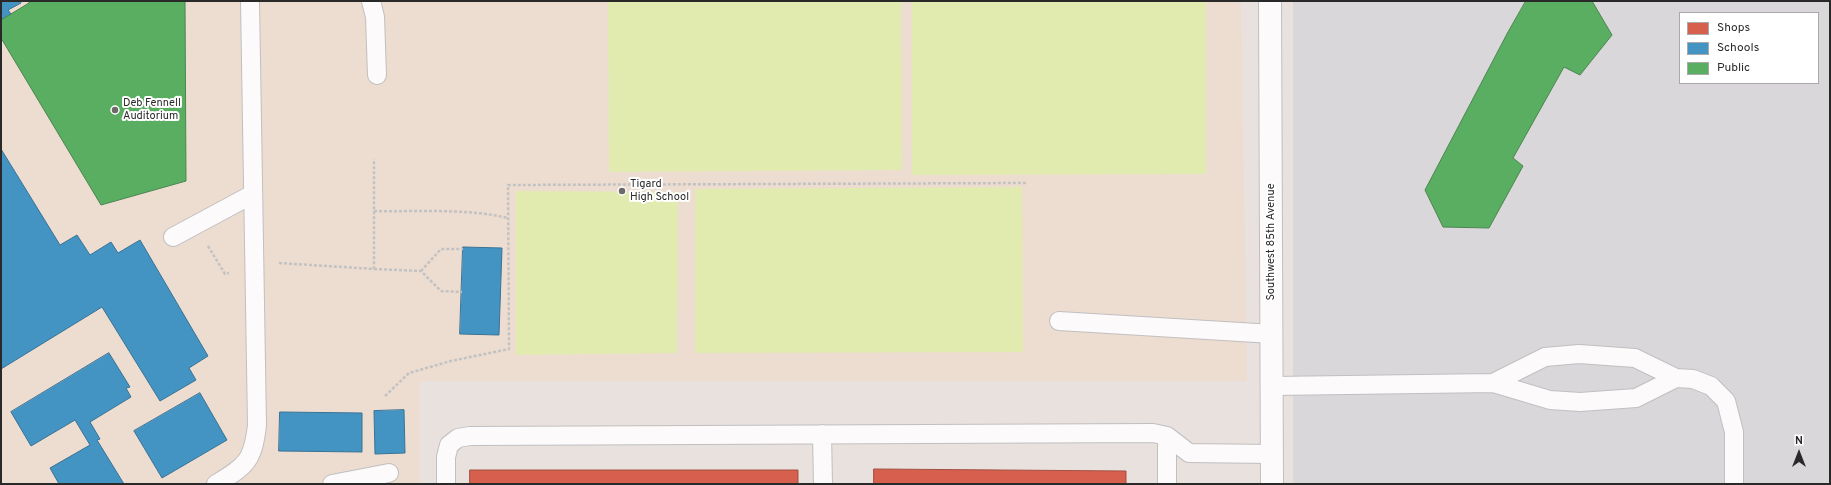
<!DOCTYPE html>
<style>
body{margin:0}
#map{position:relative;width:1831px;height:485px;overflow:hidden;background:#e8e1de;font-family:Overpass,sans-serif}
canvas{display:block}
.frame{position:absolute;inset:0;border:2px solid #292929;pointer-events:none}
.legend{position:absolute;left:1679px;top:12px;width:140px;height:72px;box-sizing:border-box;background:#fff;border:1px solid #a9a9a9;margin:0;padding:5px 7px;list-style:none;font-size:12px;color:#292929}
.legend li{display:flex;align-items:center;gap:8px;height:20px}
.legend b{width:20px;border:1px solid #a9a9a9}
.north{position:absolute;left:1779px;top:433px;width:40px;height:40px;-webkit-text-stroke:3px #fff;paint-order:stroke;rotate:0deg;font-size:11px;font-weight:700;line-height:16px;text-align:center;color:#292929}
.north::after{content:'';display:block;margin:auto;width:14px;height:18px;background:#292929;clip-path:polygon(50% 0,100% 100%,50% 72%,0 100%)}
</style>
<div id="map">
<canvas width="1831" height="485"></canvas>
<div class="frame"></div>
<ul class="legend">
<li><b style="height:11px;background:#d6604d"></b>Shops</li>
<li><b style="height:11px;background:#4393c3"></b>Schools</li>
<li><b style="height:11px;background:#5aae61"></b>Public</li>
</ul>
<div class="north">N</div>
</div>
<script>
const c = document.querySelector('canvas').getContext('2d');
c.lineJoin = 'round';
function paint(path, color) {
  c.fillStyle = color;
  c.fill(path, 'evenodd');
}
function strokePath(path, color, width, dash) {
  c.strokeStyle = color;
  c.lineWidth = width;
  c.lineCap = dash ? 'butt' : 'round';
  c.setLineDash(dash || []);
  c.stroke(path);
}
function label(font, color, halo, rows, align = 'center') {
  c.font = font + ' Overpass,sans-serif';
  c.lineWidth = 4;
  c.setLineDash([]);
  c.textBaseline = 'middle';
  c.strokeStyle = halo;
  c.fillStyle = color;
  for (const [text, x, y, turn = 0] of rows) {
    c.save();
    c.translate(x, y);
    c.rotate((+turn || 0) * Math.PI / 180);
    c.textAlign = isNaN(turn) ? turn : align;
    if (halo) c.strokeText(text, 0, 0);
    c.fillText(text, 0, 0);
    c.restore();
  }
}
paint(new Path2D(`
 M1293,1H1830V484H1293ZM1680,13H1818V83H1680Z`), '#dad7db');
paint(new Path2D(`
 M1,1H1241L1247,381H419V484H1Z`), '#edddd1');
paint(new Path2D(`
 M608,1H901L902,170L609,172Z
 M912,1H1206V174L912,175Z
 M1022,187L1023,352L695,353V189Z
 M516,191L678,192L677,353L516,355Z`), '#e2ebaf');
const shops = new Path2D(`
 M874,469L1126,471V484H874Z
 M470,470H798V484H470Z`);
paint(shops, '#d6604d');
strokePath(shops, '#a25042', 1);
const schools = new Path2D(`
 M1,1H20L21,3L8,10L11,14L1,20Z
 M1,149L60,245L77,235L90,255L111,242L118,253L140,240L208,356L189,368L196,380L160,401L102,307L1,369Z
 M463,247L502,248L499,335L460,334Z
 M109,353L130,387L126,388L131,397L90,422L100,439L97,440L124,484H59L50,468L90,445L75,420L31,446L11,412Z
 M200,393L227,440L162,478L134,431Z
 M404,410L405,453L375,454L374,411Z
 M280,412L362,413V452L279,451Z`);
paint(schools, '#4393c3');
strokePath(schools, '#3b7395', 1);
const public = new Path2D(`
 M28,1H185L186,181L101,205L1,38V20L29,3Z
 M1526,1H1592L1612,35L1580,75L1564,67L1513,158L1523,166L1489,228L1443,227L1425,190L1508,32Z`);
paint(public, '#5aae61');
strokePath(public, '#4b8650', 1);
const lane = new Path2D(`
 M371,1L375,17L377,75
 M173,237L253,194
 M1059,321L1273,334
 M1493,383L1545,357L1579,354L1635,358L1676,378L1693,379L1711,386L1726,401L1734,432V484
 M1273,386L1493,383L1550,400L1580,402L1636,398L1676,378
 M822,434L823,484
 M1167,436V484
 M216,484C246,466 253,461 257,425L250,1
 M332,484L389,473
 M446,484V457L449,445L458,438L470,436L1153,433L1167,436L1189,453L1272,454`);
const street = new Path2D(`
 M1270,1L1272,484`);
strokePath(lane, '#c1bfc0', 20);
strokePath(street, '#c1bfc0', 24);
strokePath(new Path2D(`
 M374,211C419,212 465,208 508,218
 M208,246L225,274L229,273
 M279,263L374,269V159
 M374,269L421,271L441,291L462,292
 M421,271L441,249H463
 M385,396L409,373L451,361L509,349L508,185L1026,183`), '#c3c2c2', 2.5, [3, 2]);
strokePath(lane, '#fcfafa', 18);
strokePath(street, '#fcfafa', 22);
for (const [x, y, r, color] of [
 [115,110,4,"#6c6968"],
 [622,191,4,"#6c6968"]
]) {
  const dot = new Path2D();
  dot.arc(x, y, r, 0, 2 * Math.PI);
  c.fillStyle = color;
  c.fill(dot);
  strokePath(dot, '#fff', 1.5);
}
label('11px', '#292929', '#fff', [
 ["Deb Fennell",123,104],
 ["Auditorium",123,117],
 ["Tigard",630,185],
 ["High School",630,198]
], 'left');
label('11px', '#292929', '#fff', [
 ["Southwest 85th Avenue",1272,242,-90]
]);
</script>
